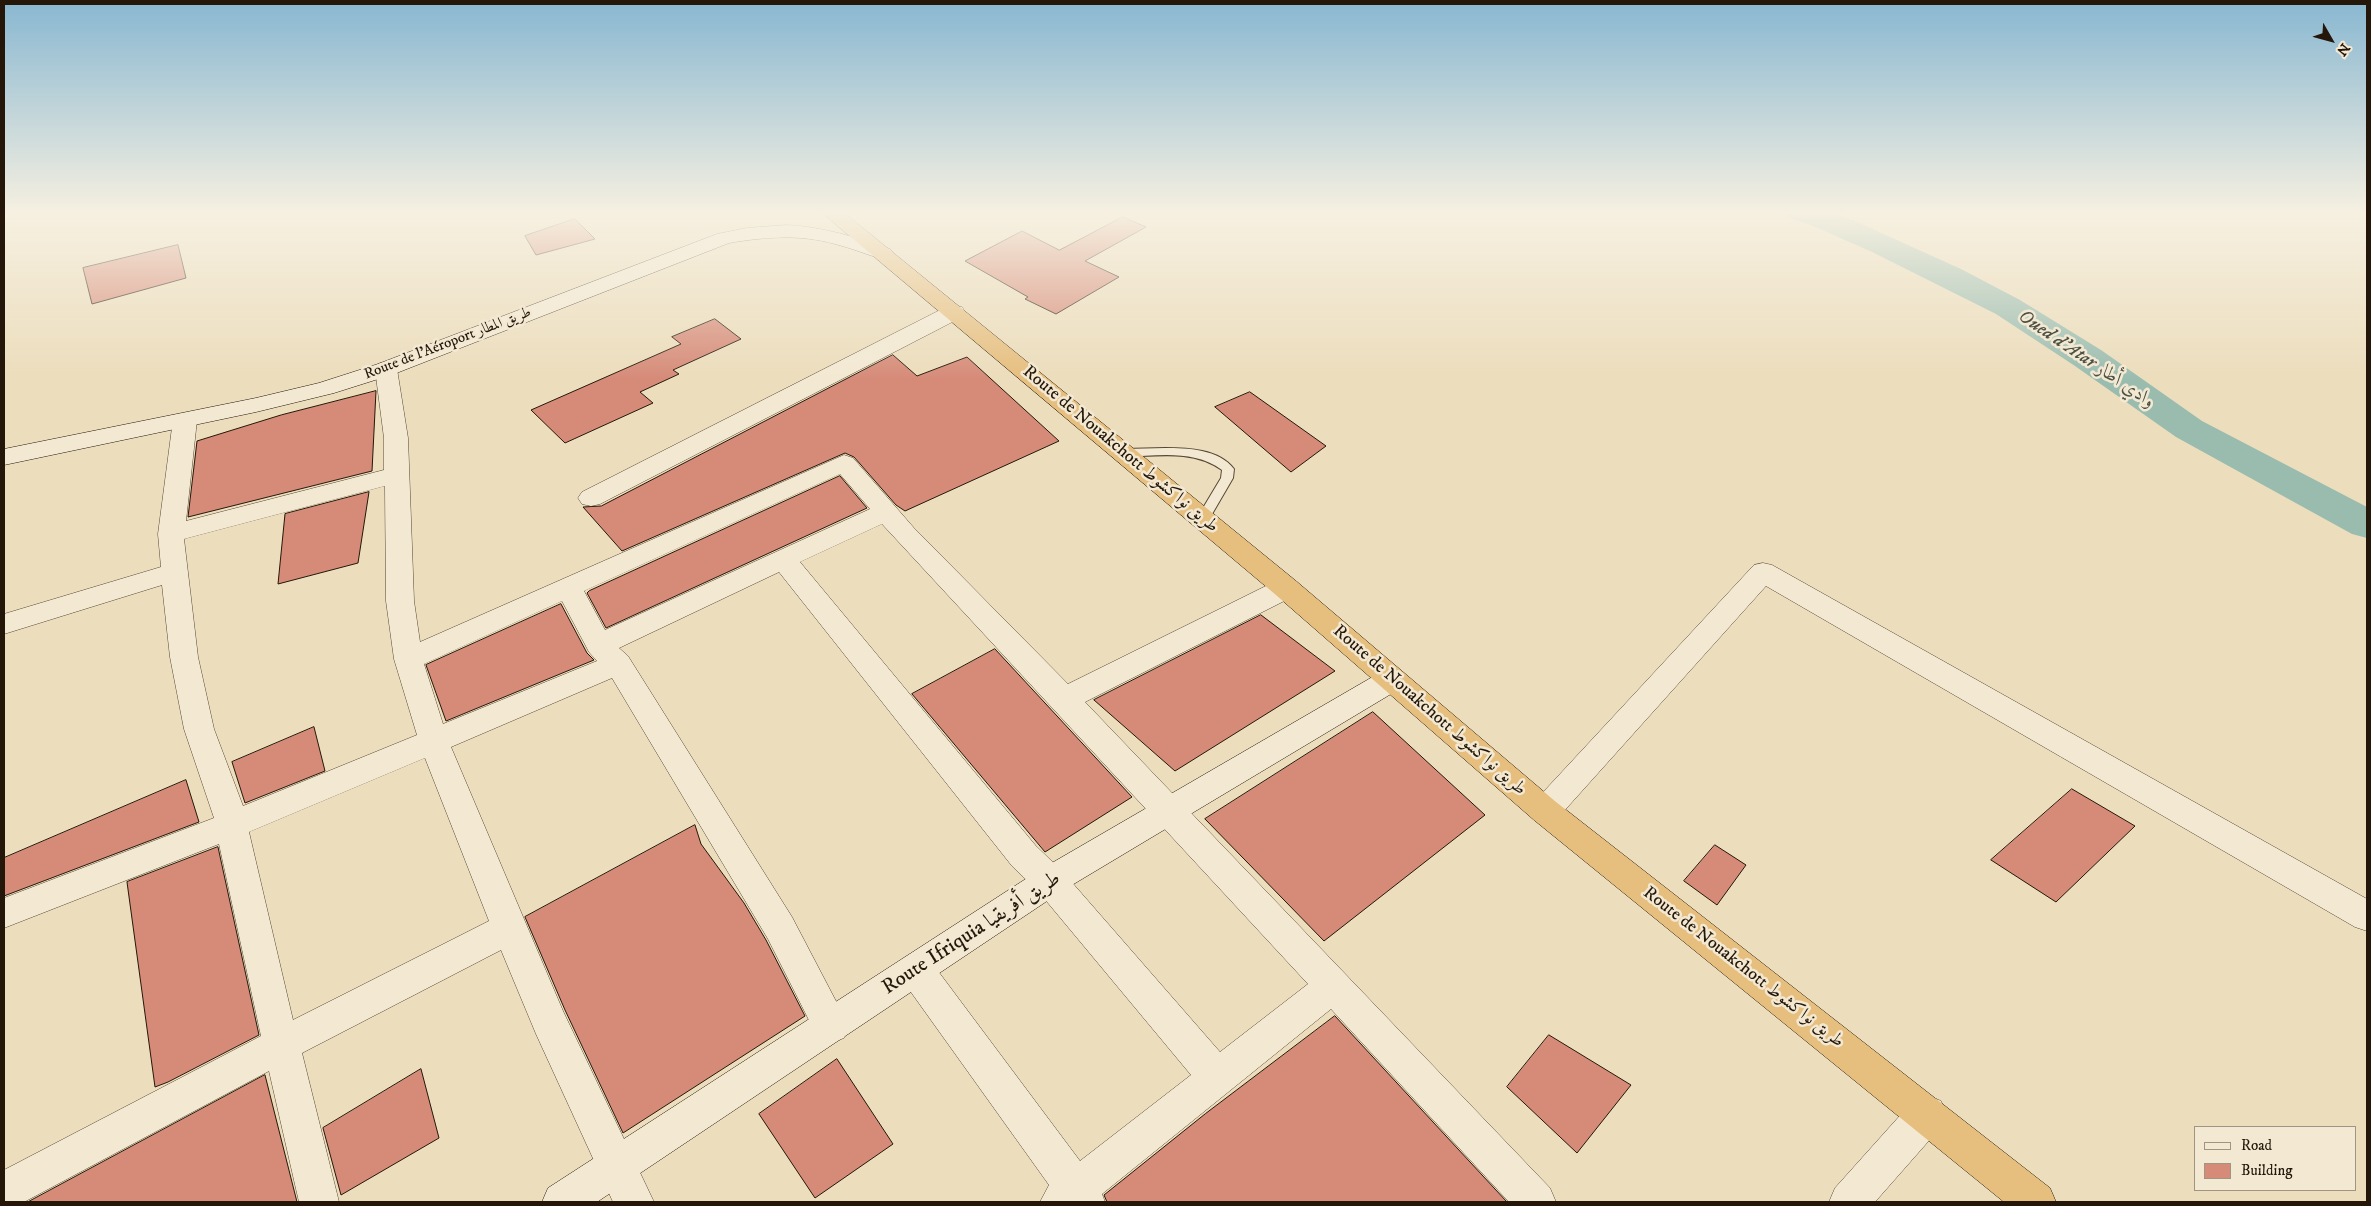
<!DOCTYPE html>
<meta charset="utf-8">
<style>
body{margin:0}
#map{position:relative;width:2371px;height:1206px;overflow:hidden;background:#ecddbc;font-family:"IM FELL DW Pica",serif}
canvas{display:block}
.frame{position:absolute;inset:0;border:5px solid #24170a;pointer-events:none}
.legend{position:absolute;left:2194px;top:1126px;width:162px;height:65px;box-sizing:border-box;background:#f3e9d3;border:1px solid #a09583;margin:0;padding:6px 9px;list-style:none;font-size:15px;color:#24170a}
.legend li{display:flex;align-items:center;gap:10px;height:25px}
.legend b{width:25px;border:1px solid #a09583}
.north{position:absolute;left:2306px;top:15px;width:50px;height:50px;-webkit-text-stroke:4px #f3e9d3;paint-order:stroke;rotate:128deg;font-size:14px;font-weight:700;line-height:20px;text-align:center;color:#24170a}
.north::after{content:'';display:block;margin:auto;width:18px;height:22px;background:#24170a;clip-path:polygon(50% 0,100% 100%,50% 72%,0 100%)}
</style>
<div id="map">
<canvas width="2371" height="1206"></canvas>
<div class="frame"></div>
<ul class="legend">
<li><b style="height:6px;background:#f3e9d3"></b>Road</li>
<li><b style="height:14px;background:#d68a78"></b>Building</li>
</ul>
<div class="north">N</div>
</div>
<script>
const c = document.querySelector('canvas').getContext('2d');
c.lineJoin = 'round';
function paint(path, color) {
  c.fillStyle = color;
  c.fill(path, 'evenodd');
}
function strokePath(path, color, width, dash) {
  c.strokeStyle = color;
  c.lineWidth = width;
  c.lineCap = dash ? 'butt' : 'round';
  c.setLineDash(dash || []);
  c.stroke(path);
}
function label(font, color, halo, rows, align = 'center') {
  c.font = font + ' "IM FELL DW Pica",Amiri,serif';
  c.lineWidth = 5;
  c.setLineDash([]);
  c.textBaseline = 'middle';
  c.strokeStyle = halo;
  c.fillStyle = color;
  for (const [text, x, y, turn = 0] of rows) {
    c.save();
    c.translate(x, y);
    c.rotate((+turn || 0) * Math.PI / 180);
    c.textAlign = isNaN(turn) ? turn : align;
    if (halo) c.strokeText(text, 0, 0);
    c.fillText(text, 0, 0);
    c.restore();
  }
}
paint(new Path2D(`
 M1783,211L1835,212L1961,269L2020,300L2101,350L2202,421L2367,507V538L2352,534L2176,437L2075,366L1996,314L1870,251L1813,226L1787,217Z`), '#99bcaf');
const building = new Path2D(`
 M1123,217L1146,227L1085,261L1119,277L1056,314L1025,299L1028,297L965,261L1022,231L1059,250Z
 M575,219L595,239L536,255L525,236Z
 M178,245L186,278L92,304L83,268Z
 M715,319L741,339L673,370L679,374L640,392L653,403L565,443L531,410L681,344L672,337Z
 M893,355L917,376L967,357L1059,441L905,511L896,505L854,457L845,453L622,551L583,507L601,506Z
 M376,391L372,471L188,517L197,441L281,415Z
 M1250,392L1326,446L1291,472L1215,407Z
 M840,476L867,508L606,628L587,593L589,591Z
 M369,492L358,563L278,584L285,514Z
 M561,604L587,653L594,660L446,721L426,665Z
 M1261,615L1335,671L1175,771L1094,700Z
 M995,649L1132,797L1045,852L912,694Z
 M1373,712L1485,815L1324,941L1205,819Z
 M314,727L325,771L245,803L232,762Z
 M186,780L199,822L4,896V858Z
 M2072,789L2135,826L2056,902L1991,860Z
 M695,825L701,844L744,903L766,940L805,1016L623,1133L565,1010L525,917Z
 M1715,845L1746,865L1717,905L1684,881Z
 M218,847L259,1035L168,1082L155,1087L127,882Z
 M1335,1016L1507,1202H1107L1104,1195L1205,1114Z
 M1549,1035L1631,1085L1577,1153L1507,1087Z
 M837,1059L893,1144L815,1198L759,1114Z
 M421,1069L439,1138L341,1195L323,1128Z
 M265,1075L297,1202H28Z`);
paint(building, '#d68a78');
strokePath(building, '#24170a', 1);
const lane = new Path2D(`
 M1165,448C1187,448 1219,449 1234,469L1233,478L1208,521L1203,522L1197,518L1221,478L1222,470C1193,449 1157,456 1124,457L1118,453L1124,449Z`);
const street = new Path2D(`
 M954,306L962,307L965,312L962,317L600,504L591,506L582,504L578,498L582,492L946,307Z
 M386,362L394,364L397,369L408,438L414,601L420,642L844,455L853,458L914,528L1068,684L1276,581L1286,579L1296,581L1300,588L1296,595L1085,702L1550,1188L1556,1202H1509L1331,1009L1102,1194L1105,1202H1040L1049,1185L903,981L898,970L903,959L916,954L929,959L1080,1161L1191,1075L1038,891L1012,866L779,572L619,648L628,656L792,917L849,1026L844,1038L831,1043L818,1038L768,939L612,678L451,747L563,1011L654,1202H613L536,1034L501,950L302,1053L339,1202H299L269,1071L24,1202H4V1170L261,1036L219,844L4,928V898L214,818L184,729L170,657L162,585L4,634V614L161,567L158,534L173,420L177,415L185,413L193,415L197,420L186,521L384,470V438L375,369L378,364ZM840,474L870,509L605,630L584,591ZM385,486L386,601L394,659L417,735L243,806L214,729L198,657L184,539ZM882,524L1308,984L1220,1052L1062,871L1036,846L800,562ZM562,601L589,652L597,661L443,724L424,664ZM425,758L489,921L293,1020L249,832Z
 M1763,563L1772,565L2367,899V931L2355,927L1766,586L1556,820L1545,824L1534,820L1529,811L1534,802L1754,565Z
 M1927,1095L1941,1101L1946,1114L1941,1127L1875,1202H1829L1835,1188L1913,1101Z`);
const secondary = new Path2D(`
 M787,225C823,227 856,237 890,249L893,253L890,257L883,259C867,255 852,248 835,244C800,234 764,237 729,243L394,374L334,393L256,412L4,465V449L256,398L319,383L378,364L717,234L747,228Z
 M1391,669L1401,672L1406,680L1401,688L1062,891L597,1202H542L548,1188L1038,871L1381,672Z`);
const highway = new Path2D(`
 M820,211H842L1296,581L1556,802L2050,1188L2056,1202H2004L1534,820L1276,595Z`);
strokePath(lane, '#564836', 2);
strokePath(street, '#564836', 1);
strokePath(secondary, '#24170a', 1);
strokePath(highway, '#24170a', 1);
paint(lane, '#f3e9d3');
paint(street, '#f3e9d3');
paint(secondary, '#f3e9d3');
paint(highway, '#e6be7e');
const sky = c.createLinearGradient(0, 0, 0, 380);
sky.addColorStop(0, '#88b7d1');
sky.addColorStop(0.56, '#f6f0e1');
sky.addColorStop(1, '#f6f0e100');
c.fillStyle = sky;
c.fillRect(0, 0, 2371, 380);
label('15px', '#24170a', '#f3e9d3', [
 ["Route de l'Aéroport طريق المطار",448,344,-21]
]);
label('18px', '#24170a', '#f3e9d3', [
 ["Route de Nouakchott طريق نواكشوط",1120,450,40],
 ["Route de Nouakchott طريق نواكشوط",1429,711,41],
 ["Route de Nouakchott طريق نواكشوط",1743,968,38]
]);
label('italic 19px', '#4d5144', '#f3e9d3', [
 ["Oued d'Atar وادي أطار",2086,360,34]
]);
label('21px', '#24170a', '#f3e9d3', [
 ["Route Ifriquia طريق أفريقيا",972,934,-33]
]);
</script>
